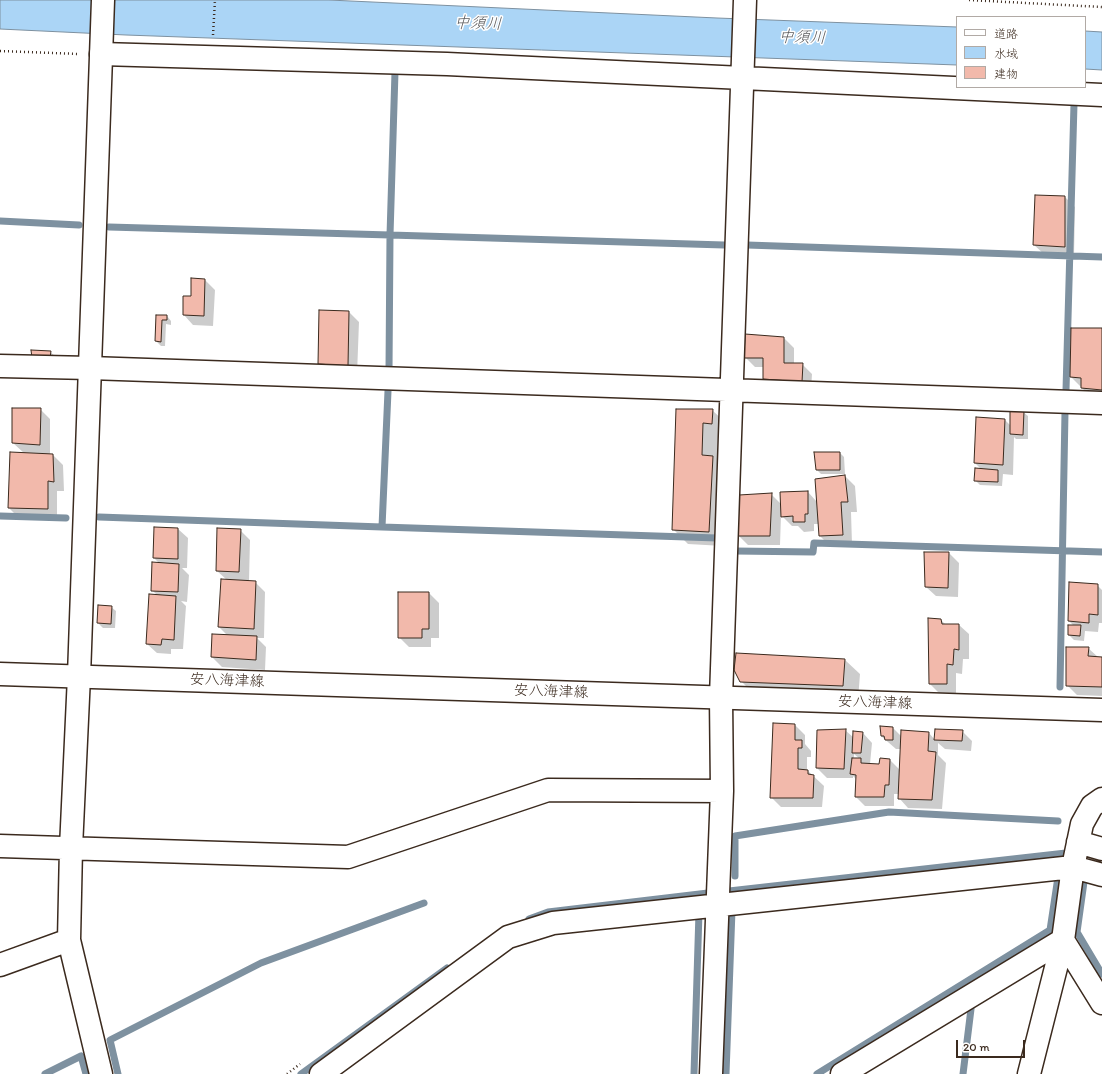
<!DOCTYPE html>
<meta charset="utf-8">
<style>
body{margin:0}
#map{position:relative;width:1102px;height:1074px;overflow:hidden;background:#fff;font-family:Itim,"Klee One",sans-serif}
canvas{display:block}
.legend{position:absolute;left:956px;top:16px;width:130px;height:72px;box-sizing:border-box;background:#fff;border:1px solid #b1aaa5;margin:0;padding:5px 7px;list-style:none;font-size:12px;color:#3b2a1e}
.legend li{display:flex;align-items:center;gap:8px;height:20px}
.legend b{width:20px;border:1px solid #b1aaa5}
.scale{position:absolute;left:956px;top:1040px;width:69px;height:18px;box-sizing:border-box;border:2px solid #3b2a1e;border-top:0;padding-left:5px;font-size:12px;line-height:14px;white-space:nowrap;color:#3b2a1e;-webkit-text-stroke:3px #fff;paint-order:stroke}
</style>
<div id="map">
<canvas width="1102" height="1074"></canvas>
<ul class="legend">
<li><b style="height:5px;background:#fff"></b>道路</li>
<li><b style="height:11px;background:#abd5f6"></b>水域</li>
<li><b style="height:11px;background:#f2b9ab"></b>建物</li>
</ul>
<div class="scale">20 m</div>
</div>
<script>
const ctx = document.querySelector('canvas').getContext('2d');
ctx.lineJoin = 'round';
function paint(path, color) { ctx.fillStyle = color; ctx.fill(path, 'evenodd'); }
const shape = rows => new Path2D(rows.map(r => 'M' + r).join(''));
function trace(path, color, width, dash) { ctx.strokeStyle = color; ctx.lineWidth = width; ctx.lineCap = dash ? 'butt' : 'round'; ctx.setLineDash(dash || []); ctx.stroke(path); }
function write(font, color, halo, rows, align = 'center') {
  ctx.font = font + ' Itim,"Klee One",sans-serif'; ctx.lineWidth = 3; ctx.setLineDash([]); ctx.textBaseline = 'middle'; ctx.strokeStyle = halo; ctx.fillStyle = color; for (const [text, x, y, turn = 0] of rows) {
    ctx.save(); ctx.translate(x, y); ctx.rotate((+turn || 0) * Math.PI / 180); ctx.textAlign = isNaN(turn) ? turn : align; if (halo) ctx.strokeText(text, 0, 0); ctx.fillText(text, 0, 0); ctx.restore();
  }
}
const water = shape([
 [0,0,329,0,717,18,957,27,957,65,126,35,0,29,0,0],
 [1085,31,1102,32,1102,70,1085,69,1085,31]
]);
paint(water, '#abd5f6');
trace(water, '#7e91a0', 1);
paint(shape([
 [1065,197,1075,207,1074,256,1044,254,1034,245],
 [205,280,215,290,213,326,193,325,184,315,192,297],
 [349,312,359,322,357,375,329,373,319,364],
 [157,316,167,316,171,321,171,325,166,324,165,346,161,346,156,341],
 [1102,329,1102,399,1092,398,1071,377],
 [784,338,794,348,794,364,802,364,812,374,811,391,774,389,764,379,764,367,755,367,745,357],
 [50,352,55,356,37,362],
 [154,358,166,358,171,363,154,361],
 [40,409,50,419,50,455,53,455,63,465,64,491,57,491,57,518,19,518,9,508,24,453,13,443],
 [677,410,712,410,727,424,726,438,718,437,717,462,727,472,723,546,688,544,673,529],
 [1023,412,1028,416,1028,439,1016,439,1014,437,1013,475,1003,474,1002,486,980,485,975,480,982,470,975,463,1005,420,1011,426],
 [840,453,844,457,845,474,821,474,817,470],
 [845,476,855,486,857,512,851,512,852,544,830,546,820,536,819,524,814,524,814,531,804,532,798,526,792,526,781,515,780,545,748,545,738,535,771,494,782,505,808,492,817,502],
 [155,528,178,529,188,538,187,568,182,568,189,575,187,602,181,601,186,606,183,649,171,649,171,654,157,653,147,644,157,595,152,590,160,564,154,558],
 [240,530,250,540,249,581,255,582,265,592,264,638,257,638,266,647,265,670,222,667,212,657,228,636,219,627,227,580,217,571],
 [949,553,959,563,958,597,936,596,926,587],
 [1097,585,1102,590,1102,623,1099,623,1098,632,1085,631,1084,641,1074,640,1069,635,1074,626,1069,621],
 [429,593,439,603,439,638,431,638,431,647,409,647,399,637],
 [111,607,116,611,115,628,103,628,98,623],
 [941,620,946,625,959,625,969,634,969,659,963,659,962,674,956,673,956,693,940,694,930,684],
 [1088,648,1098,657,1102,658,1102,696,1077,695,1067,685],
 [845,660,860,674,858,700,756,696,741,681],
 [795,725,805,735,805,744,811,751,811,757,807,757,807,770,824,786,822,807,781,807,771,797],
 [881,727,893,728,901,736,929,733,935,740,962,731,972,741,971,751,945,749,938,743,938,755,946,763,942,809,908,808,899,798,899,794,894,794,894,806,865,806,856,797,856,779,853,776,853,778,827,778,817,768,845,730,854,738,863,733,872,743,870,764,880,765,890,760,900,770,901,749,896,749,881,736],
 [854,754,860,759,854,759]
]), '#0003');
trace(shape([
 [0,221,79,225],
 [109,227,390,235,395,72],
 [747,245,1102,257],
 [389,370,390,235,724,245],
 [1066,390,1074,104],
 [0,516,66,518],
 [99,517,382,527,388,391],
 [382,527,717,538],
 [735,551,813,552,814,543,1102,552],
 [1060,687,1065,412],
 [735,876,735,836,889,812,1058,821],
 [1084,882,1077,932,1102,974],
 [729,891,1066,853],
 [529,919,548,912,708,893],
 [45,1074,81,1056,86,1074],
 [118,1074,110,1040,261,963,424,903],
 [301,1074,447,968],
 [694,1074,699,912],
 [726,1074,732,910],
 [817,1074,1050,930,1058,877],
 [963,1074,971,1009]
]), '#7e91a0', 7);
const building = shape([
 [1035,195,1065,196,1065,247,1033,245,1035,195],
 [191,278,205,279,204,316,183,315,183,296,191,296,191,278],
 [319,310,349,311,348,366,318,364,319,310],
 [156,315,167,315,167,320,162,320,161,342,155,341,156,315],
 [1071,328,1102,328,1102,390,1081,388,1081,378,1070,377,1071,328],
 [745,334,784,337,784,363,803,363,802,382,763,379,763,358,744,358,745,334],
 [31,350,51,351,50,358,32,358,31,350],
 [12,408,41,408,40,445,12,443,12,408],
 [676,409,713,409,712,424,703,423,702,455,713,456,709,532,672,530,676,409],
 [1010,411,1024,411,1023,435,1010,434,1010,411],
 [976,417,1005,419,1003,465,974,463,976,417],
 [10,452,53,454,54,482,48,481,48,509,8,508,10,452],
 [814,452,840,452,840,470,816,470,814,452],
 [975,468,998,470,998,482,974,481,975,468],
 [845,475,848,502,841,502,843,535,819,536,815,479,845,475],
 [808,491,808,514,805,514,805,522,793,522,793,516,781,517,780,492,808,491],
 [772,493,770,536,737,536,739,495,772,493],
 [154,527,178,528,178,559,153,558,154,527],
 [217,528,241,529,239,572,216,571,217,528],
 [924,552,949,552,948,588,925,587,924,552],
 [152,562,179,564,178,592,151,591,152,562],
 [221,579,256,581,254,629,218,627,221,579],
 [1069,582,1098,584,1098,615,1089,614,1089,623,1068,621,1069,582],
 [398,592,429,592,429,629,422,629,422,638,398,638,398,592],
 [149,594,176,596,174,640,162,639,161,645,146,644,149,594],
 [98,605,112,606,111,624,97,623,98,605],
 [928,618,941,619,942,624,959,624,959,650,954,649,953,665,947,664,947,684,929,684,928,618],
 [1068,625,1081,625,1080,636,1068,635,1068,625],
 [212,634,257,636,256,660,211,657,212,634],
 [1066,647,1089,647,1088,656,1102,657,1102,687,1066,686,1066,647],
 [736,653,845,659,843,686,740,682,734,670,736,653],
 [773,723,795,724,795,740,802,740,802,748,798,748,798,769,808,770,808,774,814,775,813,798,770,798,773,723],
 [880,726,893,727,893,740,885,740,884,736,881,736,880,726],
 [846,729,844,769,816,768,817,730,846,729],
 [935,729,963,730,962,741,934,740,935,729],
 [901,730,929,732,928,751,936,752,932,800,898,799,901,730],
 [853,731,863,732,861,753,852,753,853,731],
 [852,758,861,758,861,763,879,764,880,758,890,759,889,785,885,785,884,797,855,797,856,775,850,774,852,758]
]);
paint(building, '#f2b9ab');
trace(building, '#3b2a1e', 1);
const minor = shape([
 [101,54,447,64,1102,95],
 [0,366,90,368,1102,403],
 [79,676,71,848,69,940,101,1074],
 [1078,842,1102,849],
 [0,846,348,857,548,790,722,791],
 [1063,940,1102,1003],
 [0,965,69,940],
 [321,1074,508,937,553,923,1073,867,1102,875],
 [711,1074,722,791,721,698,745,0],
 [842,1074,1063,940],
 [1029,1074,1063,940,1073,867,1082,824,1092,806,1102,799]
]);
const tertiary = shape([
 [79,676,103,0]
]);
const secondary = shape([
 [0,674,1102,710]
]);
trace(minor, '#3b2a1e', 25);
trace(tertiary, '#3b2a1e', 25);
trace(secondary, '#3b2a1e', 25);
trace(shape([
 [969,0,1102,7],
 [213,35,215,0],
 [0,51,79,54],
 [287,1074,300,1064]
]), '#3b2a1e', 2.5, [1, 3]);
trace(minor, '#fff', 22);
trace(tertiary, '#fff', 22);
trace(secondary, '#fff', 22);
write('15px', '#3b2a1e', '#fff', [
 ["安八海津線",227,681,2],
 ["安八海津線",551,692,2],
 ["安八海津線",875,703,2]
]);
write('italic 16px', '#5d5d5f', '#fff', [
 ["中須川",478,24,2],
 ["中須川",802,38,2]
]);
</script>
